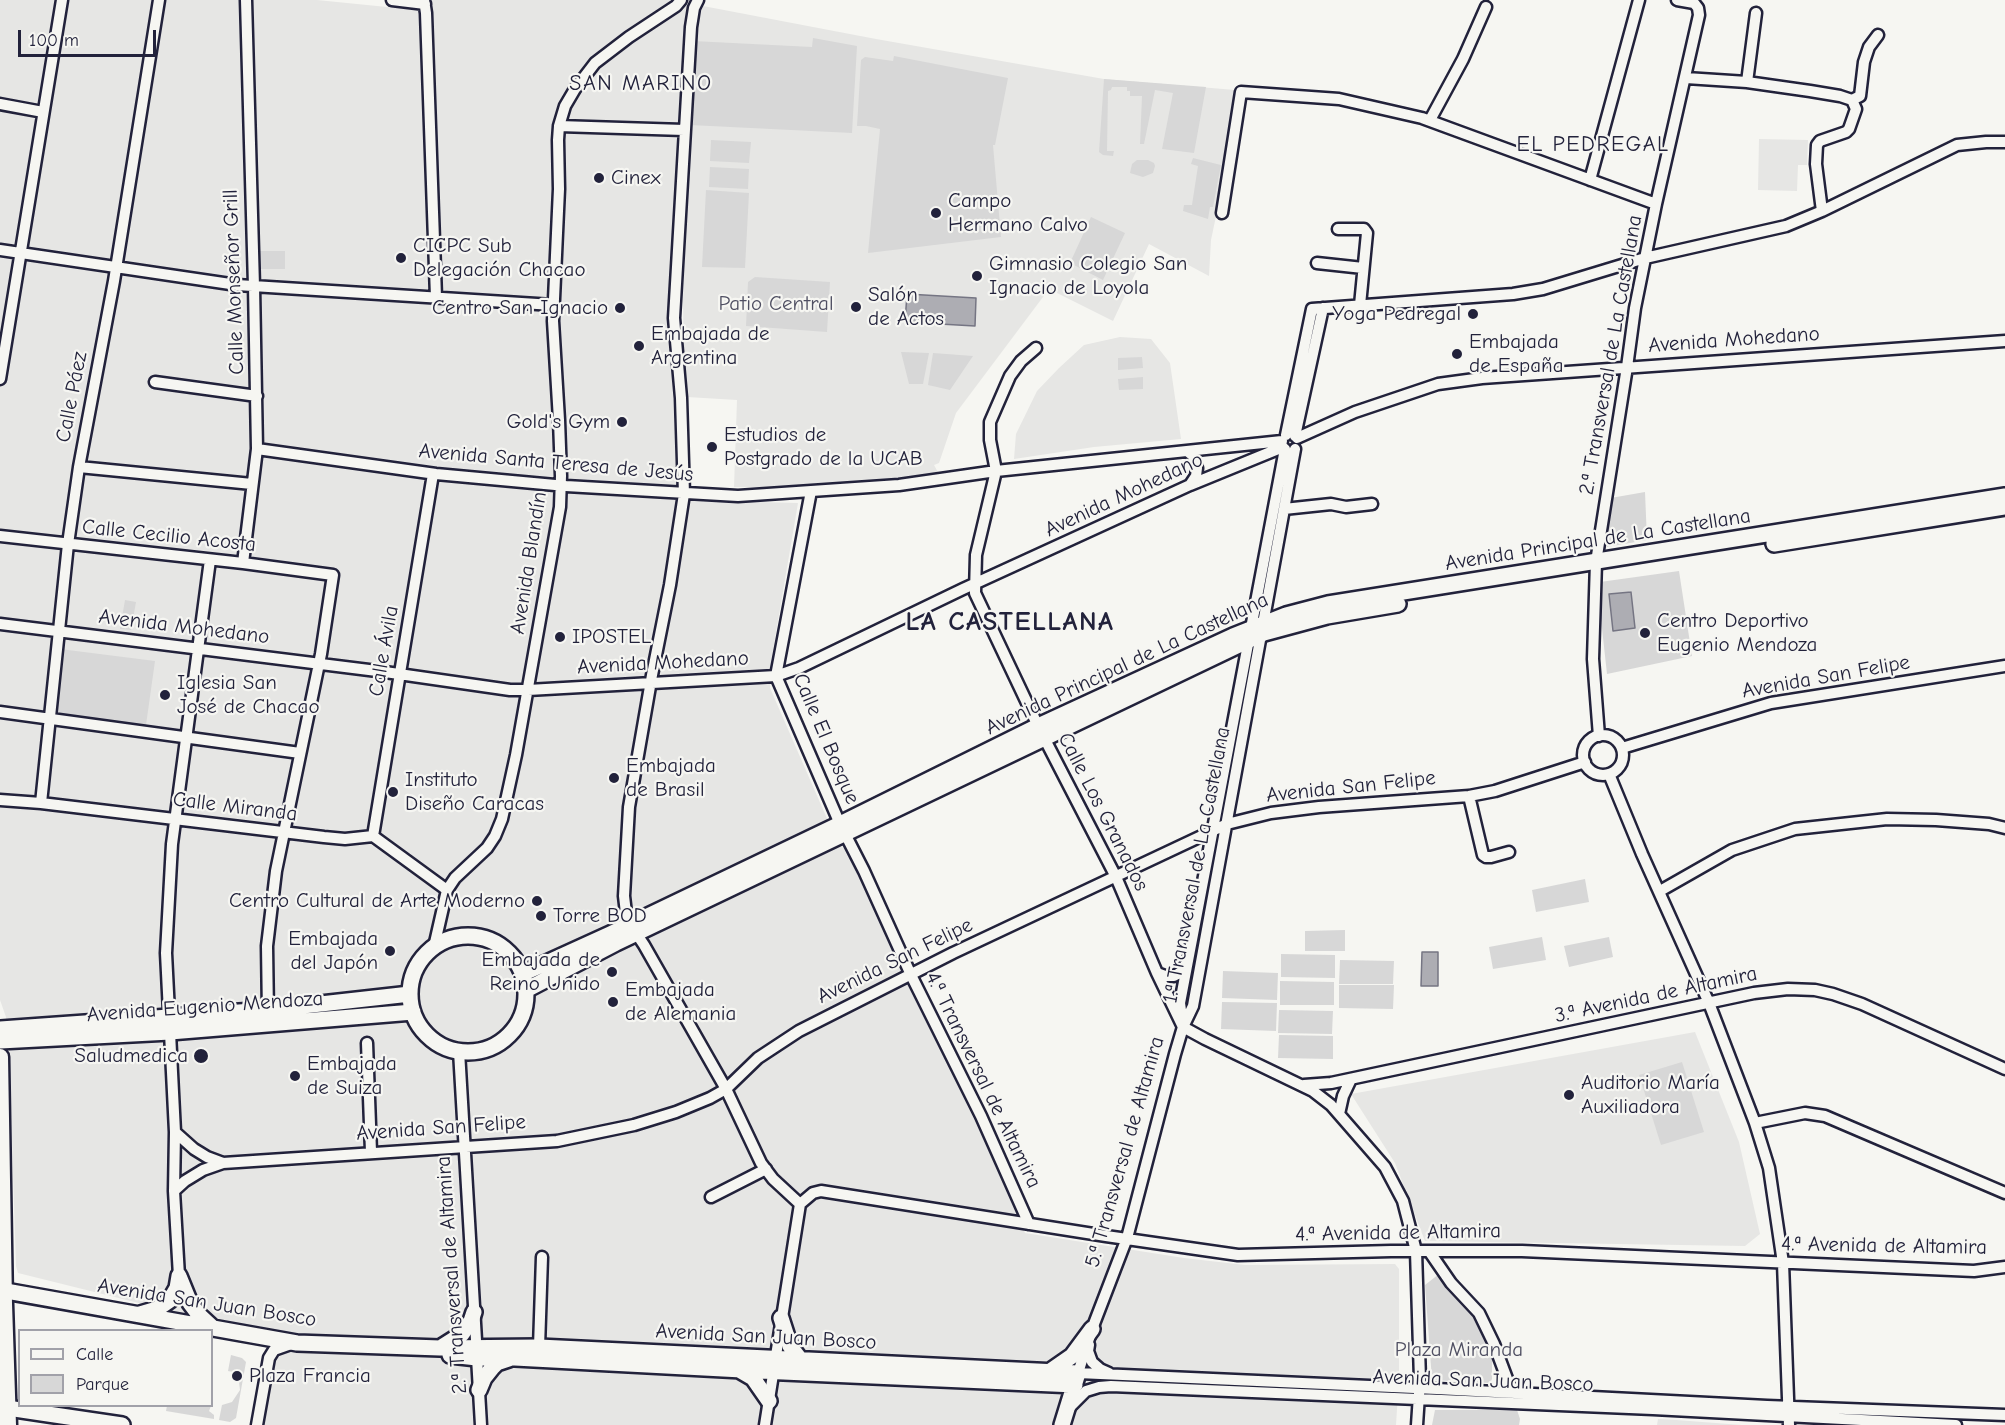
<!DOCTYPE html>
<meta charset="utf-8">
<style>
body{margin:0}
#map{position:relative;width:2005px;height:1425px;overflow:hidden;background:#f6f6f2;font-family:"Comic Neue",sans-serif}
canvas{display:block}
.legend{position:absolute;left:18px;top:1329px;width:195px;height:78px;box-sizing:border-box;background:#f6f6f2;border:2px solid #a1a1a9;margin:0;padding:8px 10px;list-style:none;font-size:18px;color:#22223b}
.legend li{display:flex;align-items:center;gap:12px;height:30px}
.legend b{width:30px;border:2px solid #a1a1a9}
.scale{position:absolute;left:18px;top:30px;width:138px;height:27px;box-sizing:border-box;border:3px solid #22223b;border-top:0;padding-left:8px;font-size:18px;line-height:21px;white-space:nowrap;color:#22223b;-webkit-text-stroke:4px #f6f6f2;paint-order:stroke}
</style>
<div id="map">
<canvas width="2005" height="1425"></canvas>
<ul class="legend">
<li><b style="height:8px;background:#f6f6f2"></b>Calle</li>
<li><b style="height:16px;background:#d7d7d7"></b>Parque</li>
</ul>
<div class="scale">100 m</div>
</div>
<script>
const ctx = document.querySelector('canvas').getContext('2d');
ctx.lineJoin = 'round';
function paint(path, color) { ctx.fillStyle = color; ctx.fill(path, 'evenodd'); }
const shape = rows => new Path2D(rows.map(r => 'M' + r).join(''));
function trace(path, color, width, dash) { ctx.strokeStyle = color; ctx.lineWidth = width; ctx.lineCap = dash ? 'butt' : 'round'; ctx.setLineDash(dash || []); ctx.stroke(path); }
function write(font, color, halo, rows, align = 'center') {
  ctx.font = font + ' "Comic Neue",sans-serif'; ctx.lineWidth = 4.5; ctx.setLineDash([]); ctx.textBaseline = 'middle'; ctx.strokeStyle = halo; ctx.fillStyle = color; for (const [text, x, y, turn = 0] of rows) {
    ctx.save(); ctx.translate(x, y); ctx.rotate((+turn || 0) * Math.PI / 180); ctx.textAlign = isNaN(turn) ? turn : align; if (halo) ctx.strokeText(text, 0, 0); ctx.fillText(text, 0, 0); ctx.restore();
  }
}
paint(shape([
 [0,0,317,0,417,10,431,10,431,0,689,0,669,315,678,500,798,503,771,662,770,688,839,846,844,848,848,853,1015,1206,1025,1233,1184,1258,1245,1265,1395,1264,1399,1269,1399,1377,1396,1425,263,1425,280,1332,171,1311,18,1273,16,1266,9,1047,6,1017,0,1000],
 [703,6,876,39,1104,79,1235,90,1236,95,1228,159,1211,240,1209,276,1149,244,1113,321,1049,289,956,413,939,463,934,465,940,476,785,487,734,487,737,400,687,397,687,386,684,385,683,300,693,41],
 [1759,139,1808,140,1807,165,1798,165,1797,191,1758,190],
 [1120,337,1151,339,1170,363,1181,439,1094,447,1014,459,1016,434,1037,391,1059,368,1084,345],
 [1695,1032,1739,1142,1760,1234,1745,1246,1425,1241,1395,1163,1351,1094],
 [1658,1419,1676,1420,1742,1425,1657,1425]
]), '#e6e6e4');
paint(shape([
 [813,38,857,46,852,133,690,125,693,41,812,47],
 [894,56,1008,78,995,145,993,145,1001,237,868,253,880,129,866,126,857,126,861,60,865,57,893,61],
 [1104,79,1206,87,1194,153,1162,149,1173,93,1155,90,1144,144,1140,144,1142,96,1130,96,1130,91,1127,91,1127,87,1112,87,1111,90,1108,91,1107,151,1114,151,1113,156,1103,155,1099,152],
 [711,140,751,142,749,163,710,161],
 [1193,158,1221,165,1213,207,1210,207,1208,219,1183,211,1184,205,1192,205,1198,166,1191,164],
 [1137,160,1148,160,1154,163,1155,166,1153,173,1143,177,1130,173,1132,164],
 [710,167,749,169,748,189,709,187],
 [706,190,749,193,745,268,702,267],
 [1091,217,1125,233,1103,280,1070,263],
 [260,251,285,251,285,269,260,269],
 [755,277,830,282,827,332,746,326,748,282],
 [901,352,929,353,923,384,909,384],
 [933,353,973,356,950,390,928,385],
 [1142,357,1143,368,1118,370,1118,358],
 [1143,377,1143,389,1119,390,1118,379],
 [1645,492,1647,540,1607,547,1605,499],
 [1679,571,1692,656,1607,674,1600,610,1600,582],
 [125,600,136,602,131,630,120,629],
 [60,649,155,661,146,725,52,713],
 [1585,879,1589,902,1536,912,1532,890],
 [1345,930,1345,951,1305,951,1305,931],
 [1542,937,1546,960,1493,969,1489,947],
 [1609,937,1613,957,1569,967,1564,946],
 [1281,954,1335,955,1335,978,1281,977],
 [1340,960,1394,961,1393,984,1339,984],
 [1223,971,1278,973,1277,1000,1222,998],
 [1280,981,1334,982,1334,1005,1280,1005],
 [1339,985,1394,985,1393,1009,1339,1008],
 [1222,1002,1277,1003,1276,1031,1221,1029],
 [1279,1010,1333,1011,1332,1034,1278,1033],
 [1279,1035,1333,1036,1333,1059,1278,1058],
 [1682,1062,1704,1132,1661,1145,1639,1075],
 [1439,1274,1477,1317,1492,1349,1492,1379,1490,1383,1432,1380,1425,1285],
 [231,1355,242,1358,246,1362,236,1418,230,1422,219,1420,222,1405,232,1402,240,1390,239,1382,237,1377,233,1372,228,1371],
 [167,1406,211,1406,209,1411,214,1415,214,1419,166,1411],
 [1435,1410,1517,1410,1520,1419,1519,1425,1432,1425]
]), '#d7d7d7');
const water = shape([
 [907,294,976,298,975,326,905,322,907,294],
 [1631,592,1635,628,1613,631,1609,594,1631,592],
 [1422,952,1438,952,1438,986,1421,986,1422,952]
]);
paint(water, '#adadb3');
trace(water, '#757583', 1.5);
const street = shape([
 [392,0,425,4],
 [424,0,426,13,436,297],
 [698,0,694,8,691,27,674,318,681,398,684,494,670,585,652,675,629,807,624,896,626,913,630,924,644,945,726,1089,761,1163,773,1179,800,1204],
 [1686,78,1747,82,1810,91,1840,96,1852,100,1856,109,1849,129,1846,132,1820,141,1817,145,1816,164,1822,211],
 [1747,82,1756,13],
 [1852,100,1860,96,1864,62,1869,47,1878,35],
 [0,104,43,112],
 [1430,120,1463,59,1486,7],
 [559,126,684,130],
 [1590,180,1639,0],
 [1222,213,1241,92,1339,99,1422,118,1656,204],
 [1338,229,1364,229,1367,233,1360,305],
 [0,250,237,285,553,305],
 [1317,263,1363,268],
 [1036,348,1021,361,1010,376,990,422,990,440,996,471,976,555,975,593,1038,726,1116,877,1157,973,1183,1027],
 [0,379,62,0],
 [155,382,257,396],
 [1286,435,1312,309,1513,294,1543,289,1645,258,1786,226,1822,211,1957,145,1986,142,2005,142],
 [1295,436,1323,308],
 [1297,438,1355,412,1438,384,1482,378,2005,341],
 [257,449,436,474,566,486,738,496,899,485,996,471,1282,441],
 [1295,449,1193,1006,1183,1027,1175,1054,1127,1238,1092,1329,1078,1373,1437,1389,1767,1406,2005,1415],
 [1187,451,1193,456,1197,468,1196,476,1190,485],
 [79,467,252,484],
 [811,491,776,676,840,824,864,871,911,975,981,1116,1029,1224],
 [1284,509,1331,504,1346,507,1372,504],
 [0,536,243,563,333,575,321,654,276,871,267,946,268,1015],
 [243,563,257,449,254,286,246,0],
 [0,624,385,672,510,690,528,690,776,676,799,668,963,589,1190,485,1283,447],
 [0,712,300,753],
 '1583 755a20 20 0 1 1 40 0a20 20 0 1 1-40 0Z',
 [1599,736,1593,659,1596,562,1627,367,1635,308,1656,204,1699,15,1698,8,1694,3,1677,0],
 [1622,748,1771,703,2005,666],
 [1609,774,1642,854,1709,1003,1755,1123,1769,1168,1783,1263,1789,1425],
 [1469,796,1483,855,1486,857,1491,857,1509,852],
 [0,800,41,803,324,837,345,839,373,836,447,890],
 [41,803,68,544,79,467,114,281,159,0],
 [373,836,433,474],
 [1660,891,1732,850,1795,829,1887,819,1936,820,1989,824,2005,828],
 [434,947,447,890,455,878,487,848,495,836,502,819,516,755,560,507,561,476,559,420,553,321,559,189,558,140,559,126,565,106,575,89,595,63,629,37,676,6,681,0],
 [1157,973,1165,976,1174,976,1181,972,1185,965],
 [1182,1018,1180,1003,1285,449],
 [1183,1027,1205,1039,1313,1091,1331,1105,1385,1167,1403,1201,1416,1251,1420,1380,1417,1425],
 [367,1043,371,1152],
 [459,1051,481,1425],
 [1304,1085,1331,1083,1754,993,1788,989,1815,990,1833,994,1862,1004,2005,1069],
 [1339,1114,1343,1096,1351,1079],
 [1755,1123,1805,1113,1825,1116,2005,1193],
 [175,1132,194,1149,207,1157,223,1163],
 [174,1191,185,1181,203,1170,223,1163,557,1141,634,1125,676,1112,710,1098,726,1089,758,1058,799,1031,953,953,1227,824,1271,813,1319,807,1469,796,1495,791,1585,762],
 [711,1197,766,1169],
 [800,1204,813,1193,821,1191,1106,1236,1238,1255,1391,1251,1522,1251,1974,1271,2005,1267],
 [1429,1251,1451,1283,1479,1313,1494,1344,1509,1384,1514,1389,1523,1393],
 [179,1276,174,1191,175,1132,166,953,172,844,210,560],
 [1089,1345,1088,1351,1092,1362,1100,1369,1109,1373],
 [539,1347,542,1257],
 [1069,1408,1086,1391,1099,1387,1111,1386,1653,1409,1956,1425],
 [257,1425,269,1358,274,1350,291,1344],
 [765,1425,800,1204]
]);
const secondary = shape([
 [1774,544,2005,507],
 '410 994a58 58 0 1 1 116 0a58 58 0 1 1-116 0Z',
 [522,974,610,934,840,824,1038,726,1233,636,1286,615,1328,604,2005,496],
 [526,990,616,943,1264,633,1327,616,1398,604],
 [0,1029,267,1010,410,994],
 [0,1041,170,1032,413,1012],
 [179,1276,190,1303,199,1315,212,1327],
 [0,1290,297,1343,440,1348,539,1347,1078,1373,1062,1425],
 [140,1314,157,1309,170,1300,177,1288,179,1276],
 [781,1318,790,1346,800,1359],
 [443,1346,462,1334,471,1321,474,1312],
 [450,1355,477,1358,515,1358,761,1371,1075,1385],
 [741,1371,753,1378,769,1401],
 [1049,1372,1072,1356,1092,1329],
 [479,1390,484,1378,492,1368,497,1363,509,1359],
 [0,1407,122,1425]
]);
const primary = shape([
 [0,1057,4,1304,8,1425]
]);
trace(street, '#22223b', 15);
trace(secondary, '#22223b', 20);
trace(primary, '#22223b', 21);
trace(street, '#f6f6f2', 10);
trace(secondary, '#f6f6f2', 15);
trace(primary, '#f6f6f2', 16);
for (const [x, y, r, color] of [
 [599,178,6,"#22223b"],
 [936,213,6,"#22223b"],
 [401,258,6,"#22223b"],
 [977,276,6,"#22223b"],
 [856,307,6,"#22223b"],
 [620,308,6,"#22223b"],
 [1473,314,6,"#22223b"],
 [639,346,6,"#22223b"],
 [1457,354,6,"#22223b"],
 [622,422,6,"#22223b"],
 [712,447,6,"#22223b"],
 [1645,633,6,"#22223b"],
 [560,637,6,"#22223b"],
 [165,695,6,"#22223b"],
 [614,778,6,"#22223b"],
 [393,792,6,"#22223b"],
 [537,901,6,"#22223b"],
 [541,916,6,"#22223b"],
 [390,951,6,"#22223b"],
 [612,972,6,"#22223b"],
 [613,1002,6,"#22223b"],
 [201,1056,8,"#22223b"],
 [295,1076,6,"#22223b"],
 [1569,1095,6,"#22223b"],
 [237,1376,6,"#22223b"]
]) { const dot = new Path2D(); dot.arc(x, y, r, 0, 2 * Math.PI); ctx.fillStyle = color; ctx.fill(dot); trace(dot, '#f6f6f2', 2); }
write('21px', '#22223b', '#f6f6f2', [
 ["Cinex",611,178],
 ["Campo",948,201],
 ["Hermano Calvo",948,225],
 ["CICPC Sub",413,246],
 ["Delegación Chacao",413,270],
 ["Gimnasio Colegio San",989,264],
 ["Ignacio de Loyola",989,288],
 ["Salón",868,295],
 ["de Actos",868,319],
 ["Centro San Ignacio",608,308,"right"],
 ["Yoga Pedregal",1461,314,"right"],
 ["Embajada de",651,334],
 ["Argentina",651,358],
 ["Embajada",1469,342],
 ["de España",1469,366],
 ["Gold's Gym",610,422,"right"],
 ["Estudios de",724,435],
 ["Postgrado de la UCAB",724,459],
 ["Centro Deportivo",1657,621],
 ["Eugenio Mendoza",1657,645],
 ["IPOSTEL",572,637],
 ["Iglesia San",177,683],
 ["José de Chacao",177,707],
 ["Embajada",626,766],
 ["de Brasil",626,790],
 ["Instituto",405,780],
 ["Diseño Caracas",405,804],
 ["Centro Cultural de Arte Moderno",525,901,"right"],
 ["Torre BOD",553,916],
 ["Embajada",378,939,"right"],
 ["del Japón",378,963,"right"],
 ["Embajada de",600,960,"right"],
 ["Reino Unido",600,984,"right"],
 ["Embajada",625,990],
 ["de Alemania",625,1014],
 ["Saludmedica",188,1056,"right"],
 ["Embajada",307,1064],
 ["de Suiza",307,1088],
 ["Auditorio María",1581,1083],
 ["Auxiliadora",1581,1107],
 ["Plaza Francia",249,1376]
], 'left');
write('21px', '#22223b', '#f6f6f2', [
 ["Calle Monseñor Grill",234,282,-92],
 ["Avenida Mohedano",1734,340,-4],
 ["2.ª Transversal de La Castellana",1611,355,-80],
 ["Calle Páez",72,397,-79],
 ["Avenida Santa Teresa de Jesús",556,463,5],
 ["Avenida Mohedano",1124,495,-25],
 ["Calle Cecilio Acosta",169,536,6],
 ["Avenida Principal de La Castellana",1598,540,-9],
 ["Avenida Blandín",529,563,-81],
 ["Avenida Mohedano",184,627,7],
 ["Calle Ávila",384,651,-80],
 ["Avenida Mohedano",663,663,-3],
 ["Avenida Principal de La Castellana",1127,664,-25],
 ["Avenida San Felipe",1826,677,-10],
 ["Calle El Bosque",826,739,67],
 ["Avenida San Felipe",1351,787,-6],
 ["Calle Miranda",235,807,7],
 ["Calle Los Granados",1103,812,63],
 ["1.ª Transversal de La Castellana",1197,865,-79],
 ["Avenida San Felipe",895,961,-26],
 ["3.ª Avenida de Altamira",1656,995,-12],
 ["Avenida Eugenio Mendoza",205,1007,-4],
 ["4.ª Transversal de Altamira",983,1080,64],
 ["Avenida San Felipe",441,1128,-4],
 ["5.ª Transversal de Altamira",1125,1152,-74],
 ["4.ª Avenida de Altamira",1398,1233,-1],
 ["4.ª Avenida de Altamira",1884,1246,1],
 ["2.ª Transversal de Altamira",452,1275,-94],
 ["Avenida San Juan Bosco",207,1303,9],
 ["Avenida San Juan Bosco",766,1337,3],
 ["Avenida San Juan Bosco",1483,1381,2]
]);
write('21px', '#4f4f62', '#f6f6f2', [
 ["Patio Central",776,304],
 ["Plaza Miranda",1459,1350]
]);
ctx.letterSpacing = '1.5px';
write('22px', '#22223b', '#f6f6f2', [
 ["SAN MARINO",641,84],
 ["EL PEDREGAL",1593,145]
]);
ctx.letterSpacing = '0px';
ctx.letterSpacing = '1.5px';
write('bold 27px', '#22223b', '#f6f6f2', [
 ["LA CASTELLANA",1010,622]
]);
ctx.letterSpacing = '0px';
</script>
